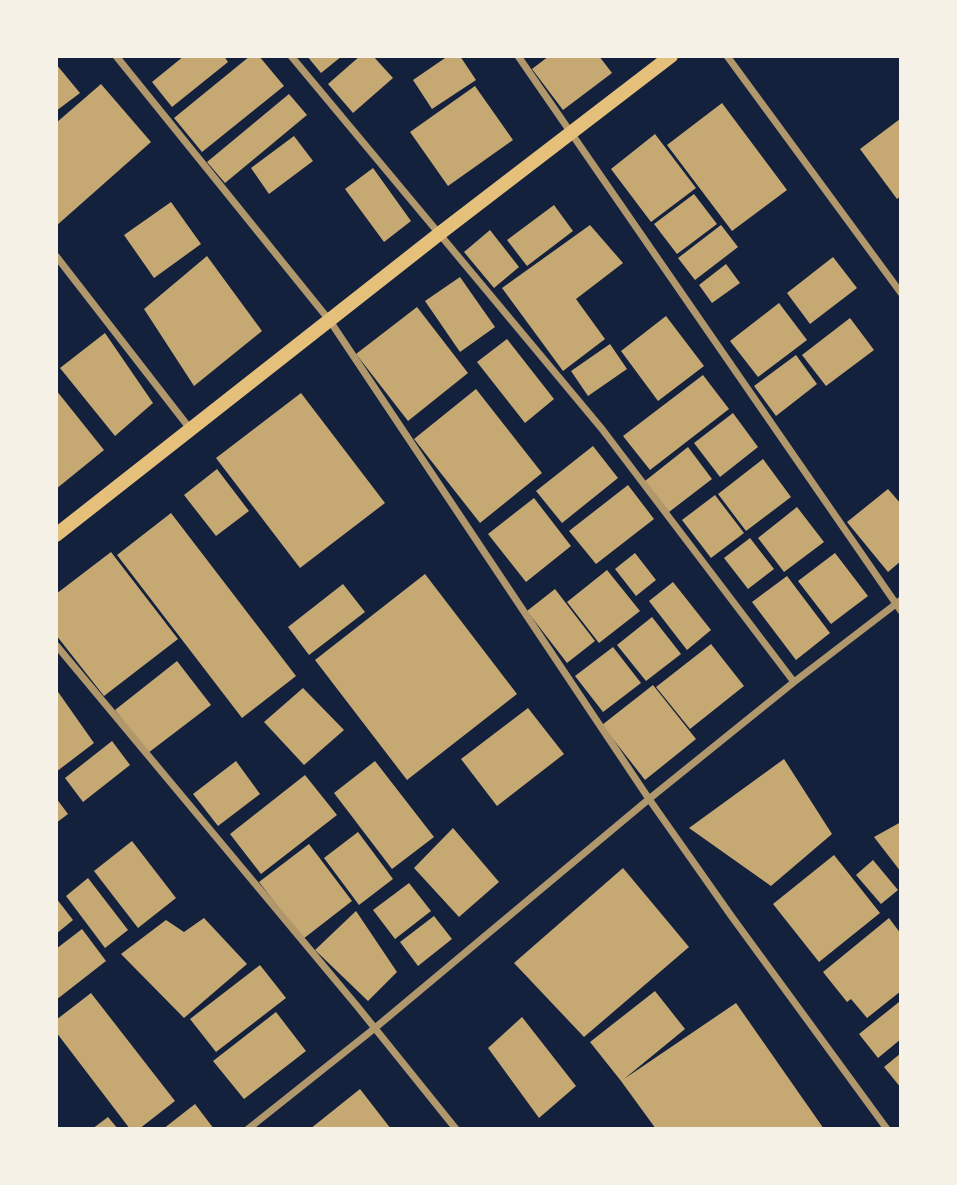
<!DOCTYPE html>
<style>
body{margin:0}
#map{position:relative;width:957px;height:1185px;overflow:hidden;background:#14213d;font-family:Quicksand,sans-serif}
canvas{display:block}
.frame{position:absolute;inset:0;border:58px solid #f6f1e7;pointer-events:none}
</style>
<div id="map">
<canvas width="957" height="1185"></canvas>
<div class="frame"></div>
</div>
<script>
const ctx = document.querySelector('canvas').getContext('2d');
ctx.lineJoin = 'round';
function paint(path, color) { ctx.fillStyle = color; ctx.fill(path, 'evenodd'); }
const shape = rows => new Path2D(rows.map(r => 'M' + r).join(''));
function trace(path, color, width, dash) { ctx.strokeStyle = color; ctx.lineWidth = width; ctx.lineCap = dash ? 'butt' : 'round'; ctx.setLineDash(dash || []); ctx.stroke(path); }
paint(shape([
 [184,56,224,56,228,62,172,107,152,82],
 [250,56,259,56,284,86,202,152,174,118],
 [307,56,342,56,321,73],
 [360,56,373,56,393,78,353,113,328,84],
 [448,56,460,56,476,80,432,109,413,80],
 [549,56,599,56,612,73,563,110,532,69],
 [56,64,80,93,56,111],
 [101,84,151,142,56,226,56,123],
 [475,86,513,140,448,186,410,132],
 [289,94,307,115,225,183,207,162],
 [722,103,787,190,732,231,667,145],
 [900,119,901,196,897,199,860,149],
 [655,134,696,188,651,222,611,169],
 [294,136,313,161,269,194,251,168],
 [373,168,411,221,384,242,345,189],
 [694,194,717,224,677,254,654,224],
 [171,202,201,244,154,278,124,235],
 [554,205,573,231,527,266,507,240],
 [590,225,623,263,576,299,605,339,563,371,502,288],
 [721,225,738,247,695,280,678,258],
 [490,230,519,267,494,288,464,252],
 [207,256,262,331,194,386,144,309],
 [833,257,857,288,810,324,787,293],
 [726,264,740,283,712,303,699,285],
 [460,277,495,327,460,352,425,301],
 [779,303,807,340,758,377,730,341],
 [417,307,468,373,408,421,356,354],
 [666,316,704,366,658,401,621,351],
 [850,318,874,350,826,386,802,355],
 [105,333,153,403,115,436,60,368],
 [507,339,554,399,525,423,477,362],
 [610,344,627,369,588,396,571,371],
 [796,355,817,384,776,416,754,386],
 [703,375,729,409,650,470,623,436],
 [476,389,542,473,480,523,414,439],
 [56,390,104,450,56,489],
 [301,393,385,503,300,568,216,458],
 [733,413,758,447,720,477,694,443],
 [593,446,618,478,562,523,536,491],
 [688,447,712,479,669,512,645,481],
 [763,459,791,497,746,531,718,494],
 [217,469,249,511,216,536,184,495],
 [628,485,654,519,596,564,569,531],
 [888,489,901,504,901,561,888,572,847,522],
 [715,495,744,533,711,558,682,520],
 [534,498,571,546,526,582,488,534],
 [797,507,824,542,784,572,758,538],
 [171,513,296,676,242,718,117,555],
 [750,538,774,569,748,589,724,558],
 [111,552,178,639,104,696,56,635,56,594],
 [635,553,656,580,636,596,615,569],
 [835,553,868,596,831,624,798,581],
 [607,570,640,611,599,643,567,602],
 [425,574,517,694,407,780,315,660],
 [787,576,830,633,796,660,752,602],
 [673,582,711,630,687,650,649,601],
 [343,584,365,612,309,655,288,627],
 [555,589,595,641,567,663,527,611],
 [652,617,681,654,646,681,617,645],
 [711,644,744,686,690,729,656,687],
 [613,647,641,683,603,712,575,676],
 [177,661,211,705,148,753,115,710],
 [653,685,696,739,645,780,602,725],
 [303,688,344,730,304,765,264,722],
 [56,689,94,743,56,772],
 [528,708,564,754,497,806,461,759],
 [112,741,130,765,83,802,65,778],
 [784,759,832,834,771,886,689,828],
 [236,761,260,794,218,826,193,794],
 [375,761,434,837,392,869,334,793],
 [305,775,337,815,261,874,230,834],
 [56,798,68,814,56,823],
 [901,822,901,872,874,837],
 [453,828,499,882,459,917,414,868],
 [358,832,393,879,359,905,324,858],
 [132,841,176,898,138,928,94,871],
 [309,844,352,901,303,939,259,882],
 [834,855,880,913,819,962,773,904],
 [873,860,898,890,881,904,856,875],
 [623,868,689,947,584,1037,514,963],
 [88,878,128,930,105,948,66,896],
 [409,883,431,911,395,939,373,910],
 [56,898,73,920,56,934],
 [356,911,397,972,368,1001,315,950],
 [434,916,452,939,418,966,400,942],
 [204,918,247,964,184,1018,121,954,166,920,184,932],
 [889,918,901,934,901,991,867,1018,851,999,847,1002,823,972],
 [82,929,106,961,56,1000,56,949],
 [260,965,286,998,216,1052,190,1019],
 [655,991,685,1029,624,1079,736,1003,824,1129,656,1129,621,1081,590,1042],
 [91,993,175,1101,139,1129,130,1129,56,1032,56,1020],
 [899,1002,901,1004,901,1039,878,1058,859,1034],
 [276,1012,306,1051,244,1099,213,1061],
 [522,1017,576,1086,539,1118,488,1048],
 [901,1053,901,1088,884,1067],
 [360,1089,391,1129,310,1129],
 [195,1104,214,1129,163,1129],
 [108,1117,118,1129,92,1129]
]), '#c6a872');
trace(shape([
 [116,56,330,321,649,799,732,917,887,1129],
 [291,56,602,429,794,682],
 [518,56,901,611],
 [727,56,901,293],
 [56,256,191,430],
 [56,645,357,1006,456,1129],
 [248,1129,375,1028,649,799,794,682,901,600]
]), '#b1986c', 7);
trace(shape([
 [56,535,439,234,671,56]
]), '#e5c07b', 14);
</script>
